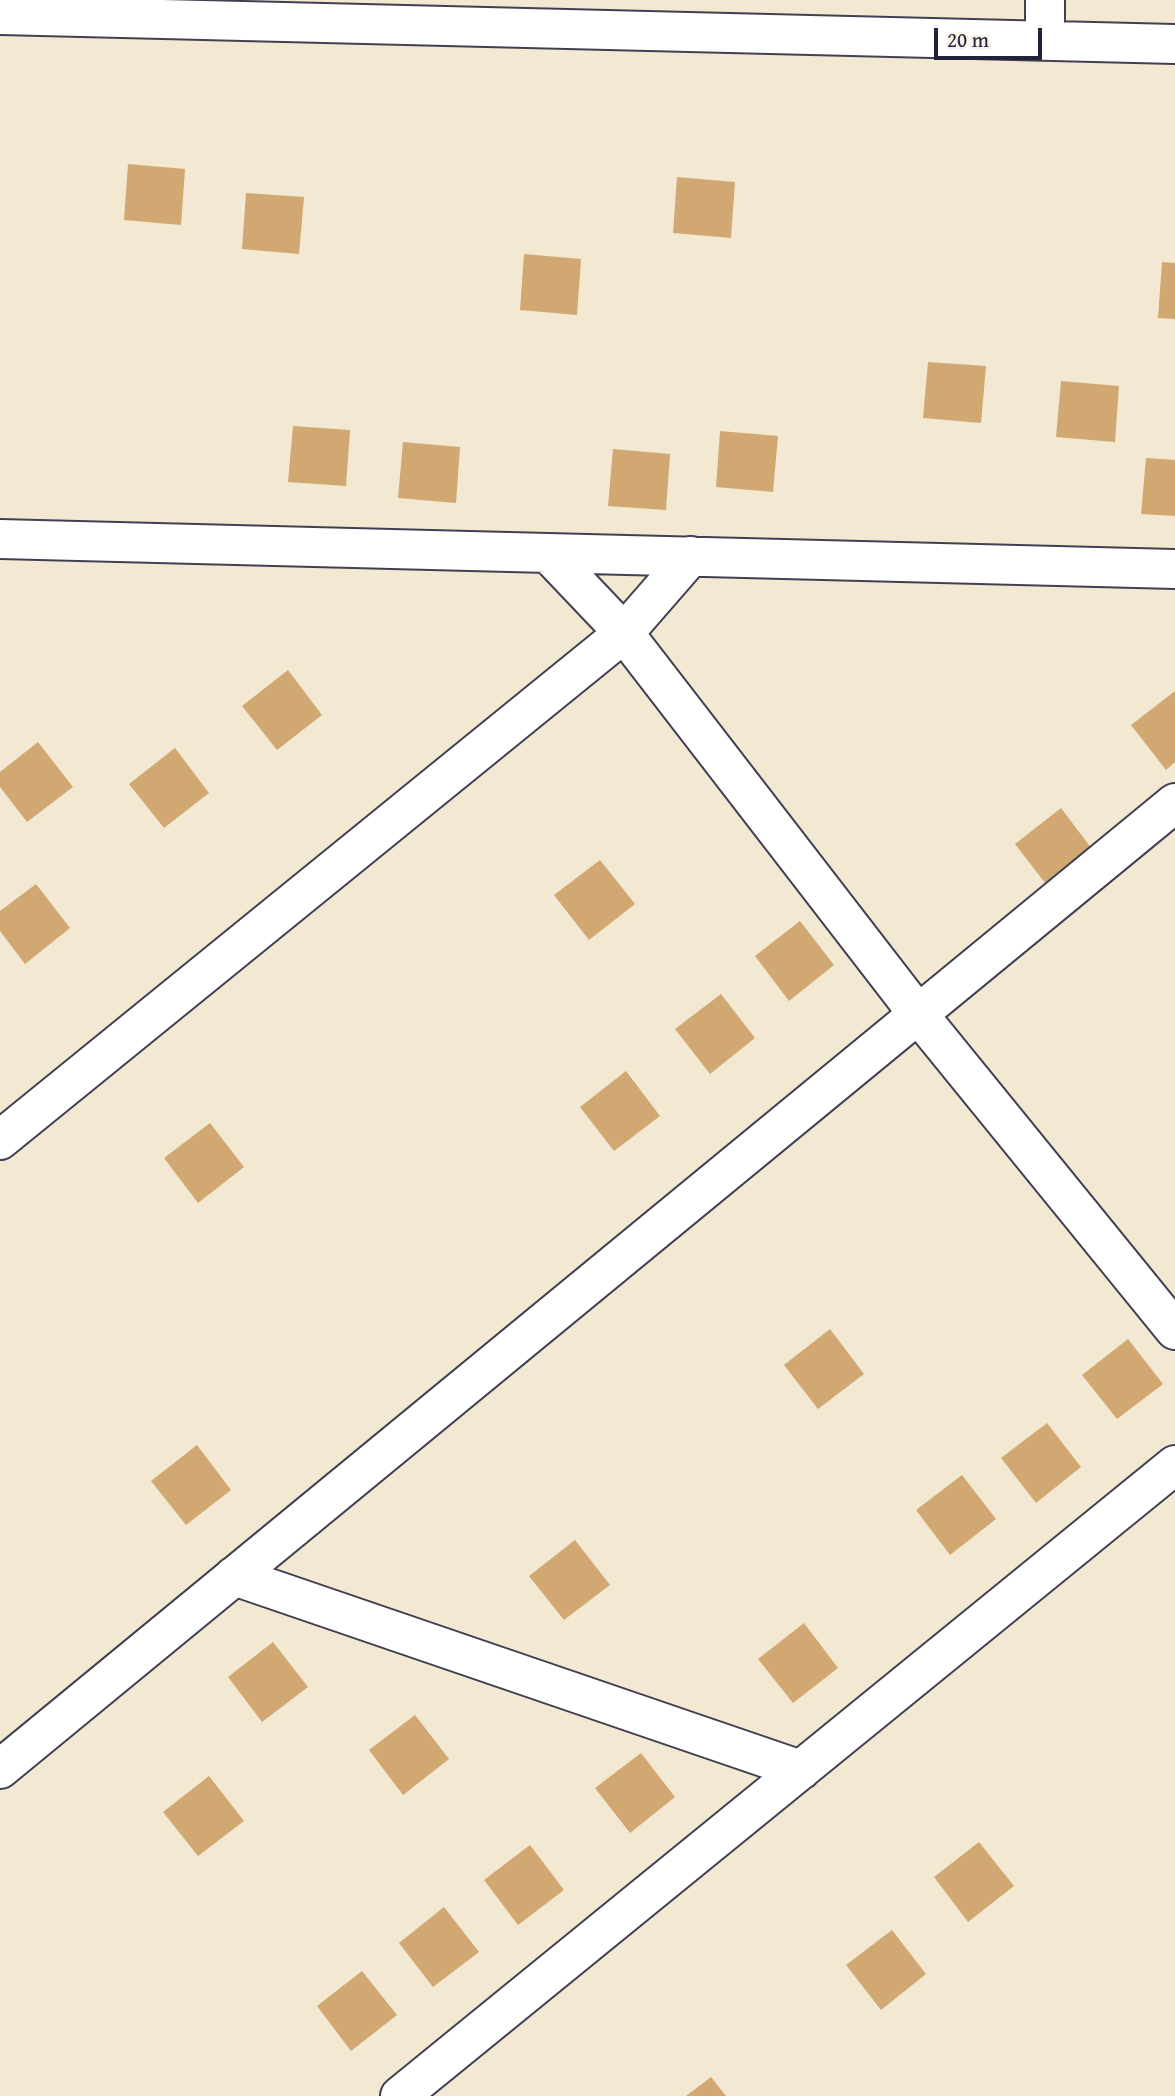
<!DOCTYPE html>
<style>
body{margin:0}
#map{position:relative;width:1175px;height:2096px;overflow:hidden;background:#f3e8d2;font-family:"Gentium Book Plus",serif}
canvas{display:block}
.scale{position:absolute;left:934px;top:28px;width:108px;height:32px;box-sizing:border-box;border:4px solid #22223b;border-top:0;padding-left:9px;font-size:21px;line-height:24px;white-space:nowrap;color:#22223b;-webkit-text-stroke:5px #f7f3e8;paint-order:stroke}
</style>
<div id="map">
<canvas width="1175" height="2096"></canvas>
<div class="scale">20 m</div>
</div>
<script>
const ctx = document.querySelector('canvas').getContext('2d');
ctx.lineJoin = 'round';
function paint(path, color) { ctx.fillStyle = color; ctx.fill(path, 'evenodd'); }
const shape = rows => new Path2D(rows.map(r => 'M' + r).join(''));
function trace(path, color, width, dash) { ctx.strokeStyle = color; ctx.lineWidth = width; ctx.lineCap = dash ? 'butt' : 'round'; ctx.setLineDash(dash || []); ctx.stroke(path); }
paint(shape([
 [128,164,185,169,181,225,124,220],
 [677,177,735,182,731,238,673,233],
 [246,193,304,197,299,254,242,249],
 [524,254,581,259,577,315,520,310],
 [1162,262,1175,263,1175,319,1158,318],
 [928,362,986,366,981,423,923,418],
 [1061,381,1119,386,1115,442,1056,437],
 [293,426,350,430,346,486,288,482],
 [720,431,778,436,773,492,716,487],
 [403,442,460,447,456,503,398,498],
 [613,449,670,454,666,510,608,506],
 [1146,458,1175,460,1175,516,1141,514],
 [288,670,322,715,277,750,242,706],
 [1175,691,1175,762,1166,770,1131,725],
 [38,742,73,787,27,822,0,787,0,772],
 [175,748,209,793,164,828,129,784],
 [1061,808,1095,853,1049,888,1015,844],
 [600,860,635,904,589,940,554,895],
 [36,884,70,928,25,964,0,931,0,911],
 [800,921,834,965,789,1001,755,956],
 [721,994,755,1038,710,1074,675,1029],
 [626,1071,660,1116,614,1151,580,1107],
 [210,1123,244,1167,198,1203,164,1158],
 [830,1329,864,1374,818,1409,784,1365],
 [1128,1339,1163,1384,1117,1419,1082,1375],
 [1047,1423,1081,1467,1036,1503,1001,1458],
 [197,1445,231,1490,186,1525,151,1481],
 [962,1475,996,1519,950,1555,916,1510],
 [575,1540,610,1585,564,1620,529,1576],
 [804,1623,838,1668,793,1703,758,1659],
 [273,1642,308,1687,262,1722,228,1677],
 [415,1715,449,1759,403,1795,369,1750],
 [641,1753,675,1797,630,1833,595,1788],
 [209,1776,244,1821,198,1856,163,1812],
 [979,1842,1014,1886,968,1922,934,1877],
 [530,1845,564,1890,518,1925,484,1880],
 [444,1907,479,1952,433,1987,399,1943],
 [892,1930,926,1974,881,2010,846,1965],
 [362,1971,397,2015,351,2051,317,2006],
 [711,2077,726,2096,686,2096]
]), '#d1a872');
const minor = shape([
 [1045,0,1045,40],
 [0,15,1175,44],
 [0,539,1175,569],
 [548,553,624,633,918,1014,1175,1330],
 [0,1140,624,633,691,556],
 [234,1576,801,1770],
 [0,1769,1175,803],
 [400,2096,1175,1465]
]);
trace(minor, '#414052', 42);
trace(minor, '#fff', 38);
</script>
